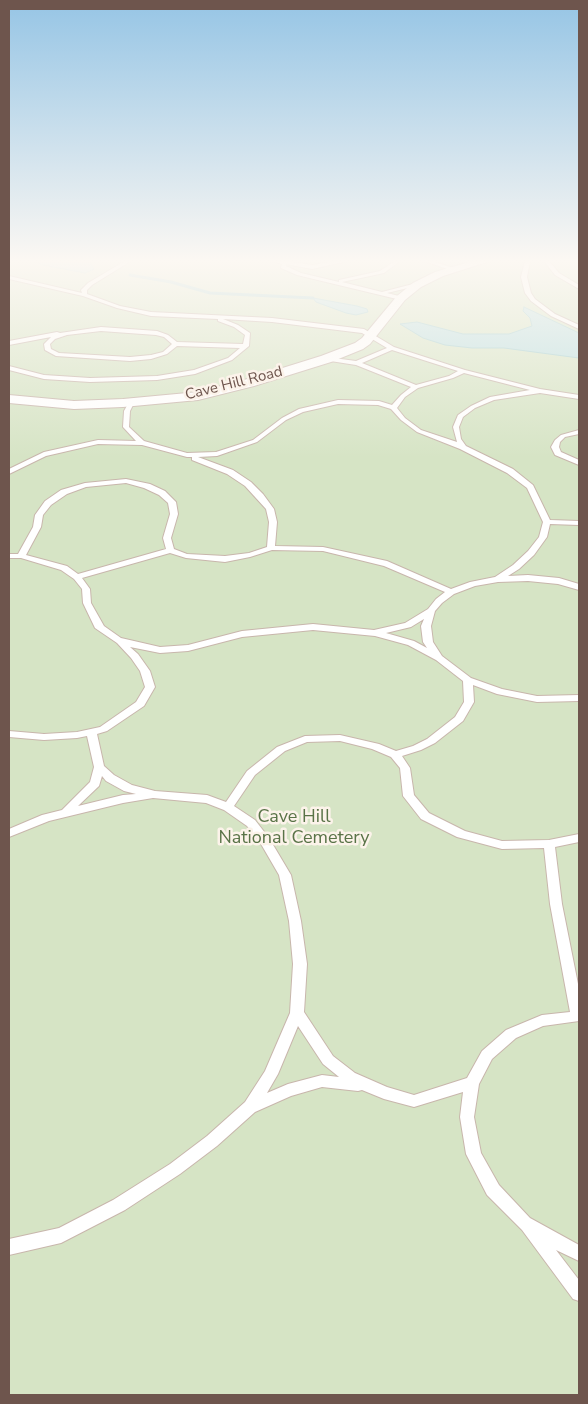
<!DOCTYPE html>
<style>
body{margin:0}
#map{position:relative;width:588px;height:1404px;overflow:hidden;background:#f9efe4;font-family:"Nunito Sans",sans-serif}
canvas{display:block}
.frame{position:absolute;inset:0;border:10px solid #6e554d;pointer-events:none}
</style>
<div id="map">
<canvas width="588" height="1404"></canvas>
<div class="frame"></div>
</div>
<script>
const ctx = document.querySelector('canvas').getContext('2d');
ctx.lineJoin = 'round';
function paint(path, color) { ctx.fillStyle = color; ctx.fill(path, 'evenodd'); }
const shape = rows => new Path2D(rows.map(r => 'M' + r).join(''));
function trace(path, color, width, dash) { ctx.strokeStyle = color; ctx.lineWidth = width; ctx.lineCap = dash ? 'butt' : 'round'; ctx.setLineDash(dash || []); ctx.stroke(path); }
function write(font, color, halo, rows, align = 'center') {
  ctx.font = font + ' "Nunito Sans",sans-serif'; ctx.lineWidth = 5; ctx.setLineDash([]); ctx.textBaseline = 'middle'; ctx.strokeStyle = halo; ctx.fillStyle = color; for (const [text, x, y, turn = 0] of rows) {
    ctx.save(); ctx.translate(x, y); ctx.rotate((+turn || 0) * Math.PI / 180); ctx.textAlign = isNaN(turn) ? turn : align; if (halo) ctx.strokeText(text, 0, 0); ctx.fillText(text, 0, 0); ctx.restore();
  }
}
paint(shape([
 [9,261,579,261,579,1395,9,1395]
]), '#d6e4c5');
const water = shape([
 [33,261,83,261,90,263,94,269,85,273,43,265,33,261],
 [313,298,357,306,367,309,368,312,356,315,346,313,316,302,313,298],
 [524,307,579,333,579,358,504,348,472,348,445,345,423,338,400,324,417,322,463,334,509,334,532,326,530,318,523,311,524,307]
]);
paint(water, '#bcdfe0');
trace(water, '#a3cfd0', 1);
trace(shape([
 [130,275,171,282,210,293,313,298]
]), '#a3cfd0', 3);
const service = shape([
 [125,261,131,261,92,285,87,290,87,294,120,306,151,312,272,318,364,329,394,347,465,370,540,389,579,395,579,399,540,393,494,400,475,408,463,417,459,427,461,439,466,446,513,469,533,485,550,520,579,521,579,525,550,524,547,537,534,555,519,569,508,576,528,575,559,578,579,584,579,590,558,584,528,581,498,582,475,586,454,594,442,603,435,611,431,626,433,642,442,656,471,678,502,689,537,696,579,695,579,701,537,702,497,694,473,685,474,702,463,721,435,743,421,750,402,756,410,768,414,795,429,813,465,831,502,841,549,840,579,834,579,842,555,847,562,904,579,989,579,1021,543,1026,516,1038,492,1059,479,1084,474,1117,481,1153,499,1185,530,1218,579,1245,579,1261,556,1250,579,1280,579,1301,573,1299,522,1230,487,1195,466,1154,460,1117,463,1092,414,1107,384,1099,362,1090,358,1091,322,1087,291,1096,255,1112,217,1146,180,1174,125,1210,61,1243,9,1255,9,1239,59,1228,113,1200,170,1164,207,1136,245,1102,265,1071,290,1013,293,964,289,921,279,875,261,844,247,826,224,810,206,803,153,798,123,803,49,821,9,837,9,829,42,815,62,810,90,782,94,767,87,736,77,738,44,740,9,737,9,731,44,734,77,732,100,727,136,702,145,687,140,671,131,658,117,643,95,628,83,603,82,589,74,579,61,570,21,558,9,558,9,554,18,554,33,527,35,515,45,501,61,490,85,483,126,479,150,484,165,491,176,502,178,514,171,538,174,549,187,554,225,556,249,553,267,547,269,522,266,509,245,486,227,474,192,460,192,457,187,457,142,445,98,444,46,456,9,474,9,469,44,452,98,440,136,441,123,427,124,411,129,402,131,401,134,403,130,411,129,427,144,441,187,453,216,452,253,440,282,418,299,409,338,400,379,401,392,405,401,395,411,387,356,365,324,360,323,359,326,357,356,361,387,348,362,333,272,322,223,319,238,325,250,333,249,346,232,360,195,374,157,380,90,382,44,379,9,370,9,366,44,375,90,378,157,376,194,370,228,358,240,348,177,346,167,354,151,359,130,361,56,356,45,350,44,344,51,337,9,345,9,341,57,332,60,333,101,327,157,331,168,335,177,342,243,344,245,335,234,327,218,321,218,319,151,316,117,308,83,296,9,279,9,276,82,293,81,290,88,283,125,261],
 [101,331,156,335,164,337,172,344,163,352,151,355,130,357,59,353,51,349,50,344,55,339,67,335,101,331],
 [392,350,458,371,449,376,416,385,362,363,392,350],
 [464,373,530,390,490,397,471,406,458,415,453,427,457,442,421,430,405,418,397,408,405,397,418,388,453,378,464,373],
 [338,404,378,405,391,409,401,420,417,432,460,449,507,473,527,488,543,522,539,537,528,551,513,565,495,577,470,582,451,589,387,561,323,547,275,546,277,522,274,509,263,494,251,482,233,470,198,457,217,456,257,442,286,420,303,412,338,404],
 [126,483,144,488,159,495,168,503,170,514,163,538,166,549,78,574,67,566,26,555,41,527,43,515,51,505,67,494,86,487,126,483],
 [272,550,323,551,384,566,445,592,436,599,428,609,405,623,374,630,313,624,242,631,188,645,160,647,121,638,104,626,91,603,90,589,82,578,170,553,186,558,225,562,250,557,272,550],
 [424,619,421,626,423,642,427,648,414,641,386,633,411,627,424,619],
 [313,630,375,636,408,645,436,660,463,681,464,702,455,717,427,739,413,746,396,751,379,744,340,735,305,736,277,747,247,771,226,802,207,795,155,791,132,785,114,775,104,766,97,734,107,731,144,706,155,687,150,671,138,654,130,647,160,653,188,651,242,637,313,630],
 [340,741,372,749,391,757,400,768,403,796,421,819,457,837,502,849,544,848,550,904,570,1012,542,1015,506,1030,482,1051,467,1078,414,1095,387,1087,355,1073,333,1056,304,1012,307,964,301,921,291,875,269,838,255,820,234,806,255,775,285,751,307,742,340,741],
 [102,776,106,781,124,791,136,794,123,795,78,806,99,786,102,776],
 [298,1026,323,1064,339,1077,322,1075,288,1084,267,1093,278,1074,298,1026],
 [272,261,284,261,312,265,337,261,348,261,312,269,286,264,286,266,301,273,339,282,339,280,380,271,395,261,400,261,384,273,342,282,382,292,417,283,420,285,387,293,403,297,403,299,401,300,297,275,281,268,282,264,272,261],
 [424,261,432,261,456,269,453,271,424,261],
 [525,261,530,261,527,277,531,293,535,299,555,314,579,325,579,329,551,316,531,301,525,293,521,277,525,261],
 [544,261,549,261,559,273,579,285,579,289,555,275,544,261],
 [579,430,579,434,565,437,560,442,559,447,561,452,579,460,579,465,555,455,551,447,555,440,561,435,579,430]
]);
const minor = shape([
 [473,261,490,261,443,276,421,287,405,300,370,344,363,349,331,362,254,386,198,400,123,407,74,409,9,403,9,395,74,401,123,399,198,392,244,380,321,356,355,343,362,338,397,296,413,283,435,272,473,261]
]);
trace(service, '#c8b6ac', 2);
trace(minor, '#c8b6ac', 2);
paint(service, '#fff');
paint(minor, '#fff');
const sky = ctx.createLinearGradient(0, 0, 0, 458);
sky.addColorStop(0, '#96c5e5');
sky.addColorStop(0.57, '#fcf8f3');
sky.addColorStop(1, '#fcf8f300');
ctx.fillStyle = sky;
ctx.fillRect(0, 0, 588, 458);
write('15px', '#6e554d', '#fcf3ea', [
 ["Cave Hill Road",234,384,-14]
]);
write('18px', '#597347', '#fcf3ea', [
 ["Cave Hill",294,818],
 ["National Cemetery",294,839]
]);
</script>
